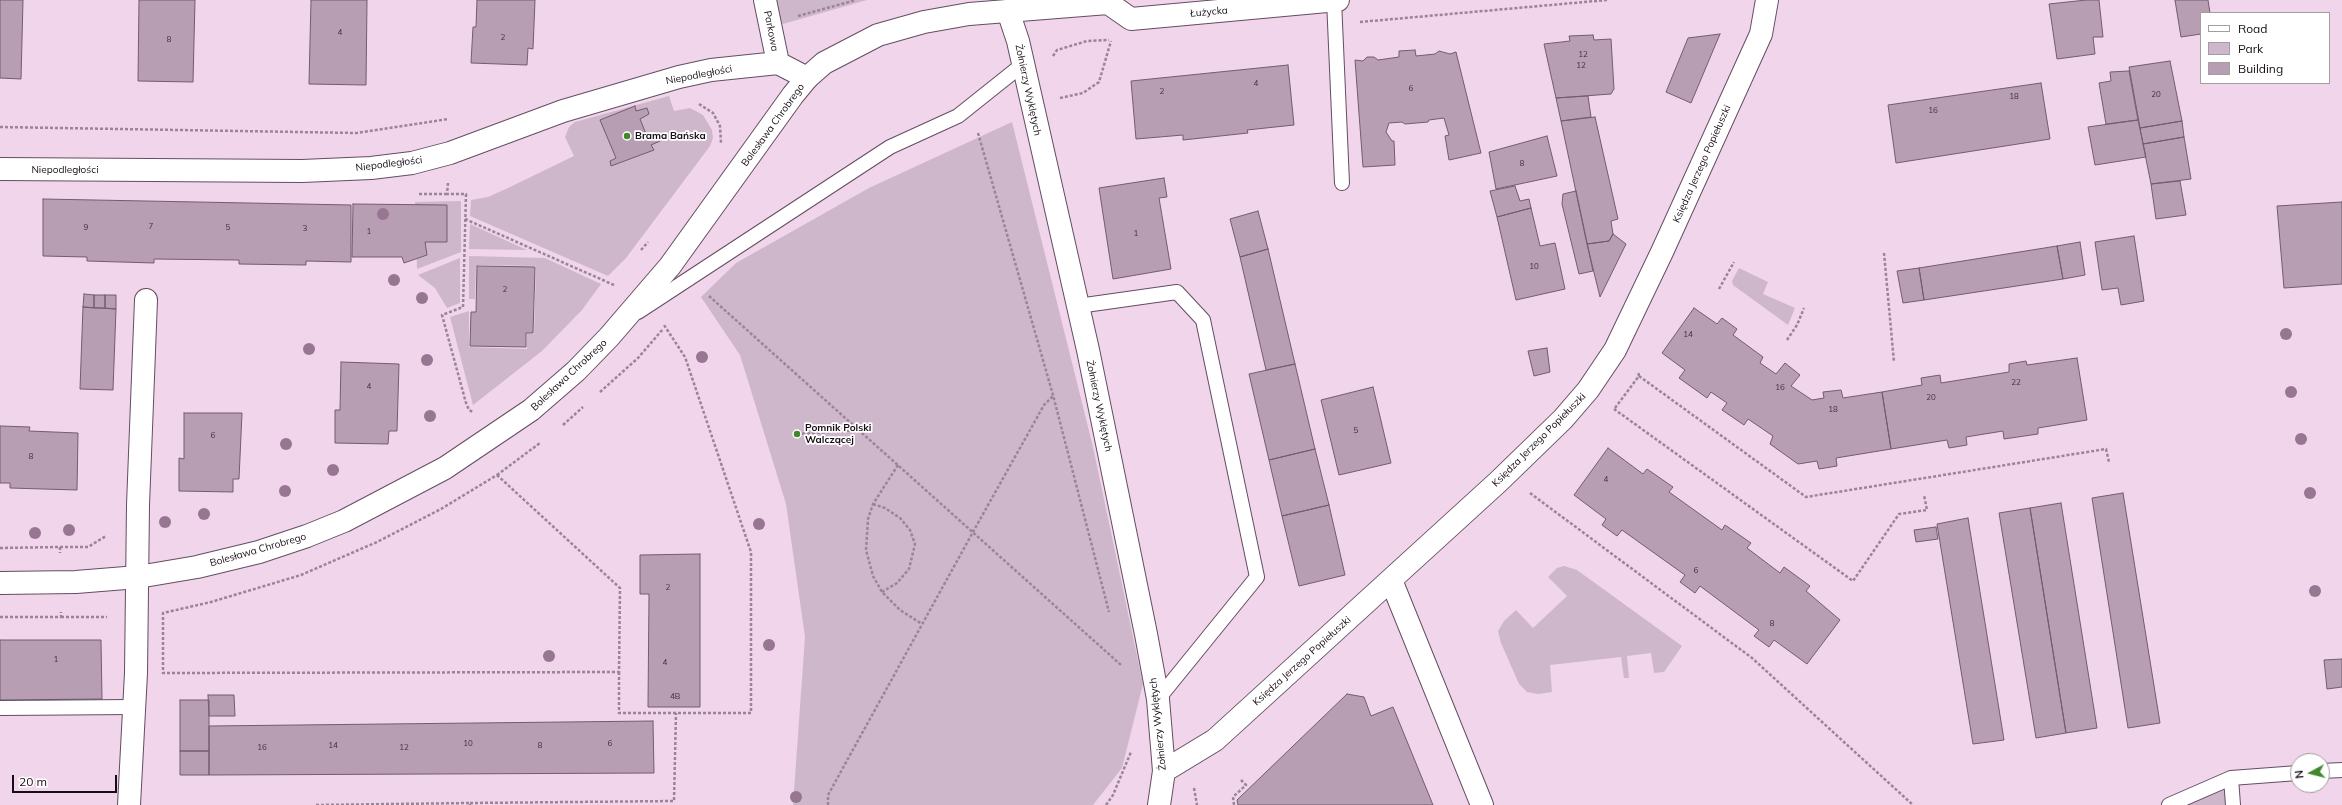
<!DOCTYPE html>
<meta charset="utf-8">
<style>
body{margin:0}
#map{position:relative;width:2342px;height:805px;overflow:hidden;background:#f0d5eb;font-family:Mulish,sans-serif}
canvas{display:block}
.legend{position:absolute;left:2200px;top:12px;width:130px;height:72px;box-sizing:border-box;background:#fff;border:1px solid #a29ea1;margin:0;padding:5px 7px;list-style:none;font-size:12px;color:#160d15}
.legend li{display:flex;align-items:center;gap:8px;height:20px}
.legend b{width:20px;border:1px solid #a29ea1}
.north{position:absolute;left:2290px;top:753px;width:40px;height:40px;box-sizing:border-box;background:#fff;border:1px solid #a29ea1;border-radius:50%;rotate:263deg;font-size:11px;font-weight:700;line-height:16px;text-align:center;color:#160d15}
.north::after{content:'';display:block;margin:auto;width:14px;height:18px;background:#41872c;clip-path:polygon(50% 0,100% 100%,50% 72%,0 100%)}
.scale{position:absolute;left:12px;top:775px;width:105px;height:18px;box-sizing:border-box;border:2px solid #160d15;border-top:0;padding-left:5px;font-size:12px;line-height:14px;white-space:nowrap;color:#160d15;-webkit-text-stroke:3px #fff;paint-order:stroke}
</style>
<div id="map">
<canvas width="2342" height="805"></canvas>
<ul class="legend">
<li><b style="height:5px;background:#fff"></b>Road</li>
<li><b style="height:11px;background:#cfb7cb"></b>Park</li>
<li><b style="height:11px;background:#b79eb3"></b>Building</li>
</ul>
<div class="north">N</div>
<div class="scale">20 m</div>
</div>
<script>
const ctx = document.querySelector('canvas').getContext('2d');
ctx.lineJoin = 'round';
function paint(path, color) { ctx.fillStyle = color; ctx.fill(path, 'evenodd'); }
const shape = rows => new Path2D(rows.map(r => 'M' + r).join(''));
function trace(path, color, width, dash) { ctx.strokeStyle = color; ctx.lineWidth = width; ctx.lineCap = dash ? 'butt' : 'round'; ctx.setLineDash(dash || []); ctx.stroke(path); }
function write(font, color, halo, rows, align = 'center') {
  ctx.font = font + ' Mulish,sans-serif'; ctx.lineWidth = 3.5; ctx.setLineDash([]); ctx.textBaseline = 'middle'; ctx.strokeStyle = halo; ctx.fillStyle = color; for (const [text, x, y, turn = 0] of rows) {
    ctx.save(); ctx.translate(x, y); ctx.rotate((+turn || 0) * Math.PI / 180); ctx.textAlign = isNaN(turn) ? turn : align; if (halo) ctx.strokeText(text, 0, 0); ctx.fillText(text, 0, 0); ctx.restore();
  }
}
paint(shape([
 [764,0,867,0,783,24],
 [669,96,674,111,690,108,703,115,712,130,713,138,710,146,626,258,608,276,470,216,471,200,488,197,508,188,574,156,565,137,569,127,575,122],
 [1012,122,1093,447,1143,684,1122,768,1093,805,793,805,805,637,786,504,740,355,701,297,736,263,869,188],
 [461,201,461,252,417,269,415,202],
 [470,224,527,250,469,249],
 [469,256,545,258,601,284,582,310,542,351,473,405,450,317,469,311,469,347,527,349,527,334,534,334,536,266,476,265,475,299,469,299],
 [460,258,460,303,447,308,435,288,418,275],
 [1739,268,1768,282,1763,294,1795,308,1788,325,1733,285,1732,281],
 [1564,566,1577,570,1682,646,1664,672,1654,673,1651,653,1627,656,1629,678,1624,678,1621,657,1550,665,1552,692,1538,694,1527,692,1519,684,1501,643,1498,631,1504,621,1516,610,1533,628,1567,596,1548,577,1557,568],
 [2231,778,2233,805,2169,805]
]), '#cfb7cb');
const building = shape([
 [0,0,23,0,21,79,0,78,0,0],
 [139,0,195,0,193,82,138,81,139,0],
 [311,0,367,0,366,85,309,84,311,0],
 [477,0,535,0,533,49,528,48,527,65,471,63,473,27,476,27,477,0],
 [2086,0,2099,0,2103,37,2093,37,2095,54,2057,59,2049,4,2086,0],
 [2175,0,2208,0,2210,13,2201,13,2201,34,2181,37,2175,0],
 [1720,34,1691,103,1666,92,1688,38,1720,34],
 [1593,35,1594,40,1611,39,1614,89,1611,94,1556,98,1544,44,1570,41,1569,36,1593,35],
 [1415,50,1416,56,1435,54,1439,51,1450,54,1456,52,1481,153,1449,160,1445,136,1449,135,1444,118,1429,120,1428,122,1405,124,1402,122,1389,123,1386,132,1392,141,1394,141,1395,165,1363,167,1355,60,1363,61,1367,57,1374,57,1378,60,1399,57,1399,51,1415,50],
 [2170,61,2182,121,2140,128,2129,67,2170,61],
 [1288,65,1294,125,1247,130,1248,133,1183,140,1183,135,1136,139,1131,81,1288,65],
 [2129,71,2138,120,2106,124,2099,83,2111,81,2110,72,2129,71],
 [2041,83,2050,139,1896,163,1888,105,2041,83],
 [1588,96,1591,117,1561,121,1556,98,1588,96],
 [635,106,636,111,647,108,649,114,640,119,648,139,658,135,660,141,651,145,654,150,611,166,610,161,616,158,600,120,635,106],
 [1595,117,1618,219,1611,221,1613,234,1609,241,1587,244,1561,121,1595,117],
 [2138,120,2146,157,2095,165,2088,127,2138,120],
 [2182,121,2184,137,2143,144,2140,128,2182,121],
 [1547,136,1557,176,1496,189,1489,152,1547,136],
 [2184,137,2191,179,2151,184,2143,144,2184,137],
 [1164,178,1167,197,1159,198,1171,269,1113,279,1099,188,1164,178],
 [2180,181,2186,215,2156,219,2151,184,2180,181],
 [1515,186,1520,201,1529,199,1531,208,1497,217,1490,191,1515,186],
 [1576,191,1593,271,1579,274,1562,204,1563,194,1576,191],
 [43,199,351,205,351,262,306,261,306,265,239,264,239,260,154,259,154,263,87,261,87,257,43,256,43,199],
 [2342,202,2342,284,2284,288,2277,206,2342,202],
 [353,204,447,205,447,242,425,242,427,255,404,263,402,257,352,257,353,204],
 [1531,208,1540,246,1555,243,1565,289,1516,300,1497,217,1531,208],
 [1258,211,1268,249,1240,257,1230,219,1258,211],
 [1613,234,1626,244,1600,297,1587,244,1609,241,1613,234],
 [2134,236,2144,301,2121,305,2118,288,2102,290,2095,242,2134,236],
 [2080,242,2085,275,2063,279,2057,246,2080,242],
 [2057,246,2063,279,1924,300,1919,268,2057,246],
 [1268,249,1295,364,1266,370,1240,257,1268,249],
 [477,266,535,267,533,333,526,333,526,347,470,346,471,312,476,312,477,266],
 [1919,268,1924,300,1903,303,1897,271,1919,268],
 [84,294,94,295,94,308,83,307,84,294],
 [94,295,105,295,105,308,94,308,94,295],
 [105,295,116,295,116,309,105,308,105,295],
 [83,307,116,309,113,390,80,389,83,307],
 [1694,308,1717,324,1722,318,1737,329,1733,335,1763,357,1760,363,1776,374,1785,363,1800,375,1791,386,1812,400,1824,398,1823,392,1841,390,1843,398,1882,392,1891,449,1836,458,1837,466,1819,469,1817,461,1798,464,1770,444,1773,436,1748,419,1744,425,1722,410,1727,403,1711,392,1707,398,1679,378,1685,370,1662,353,1694,308],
 [1547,348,1550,372,1534,376,1528,351,1547,348],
 [2077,358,2087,420,2038,428,2038,434,2004,439,2003,431,1966,437,1967,445,1949,448,1947,440,1891,449,1882,392,1922,385,1921,378,1940,375,1941,383,2009,372,2009,364,2026,361,2027,365,2077,358],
 [341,362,399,364,397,431,389,431,388,444,335,443,335,410,340,410,341,362],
 [1295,364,1315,449,1269,460,1249,374,1295,364],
 [1373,387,1391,463,1339,475,1321,400,1373,387],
 [184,413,242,413,239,479,233,479,233,492,179,491,179,458,184,459,184,413],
 [0,426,30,427,29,431,78,433,77,490,10,488,10,483,0,483,0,426],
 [1608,448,1643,474,1647,469,1673,487,1669,492,1722,530,1725,525,1751,543,1747,548,1780,573,1784,567,1810,586,1806,591,1840,620,1807,664,1774,640,1769,647,1754,636,1759,630,1700,586,1695,593,1680,582,1685,575,1622,530,1617,536,1602,525,1606,519,1574,495,1608,448],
 [1315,449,1329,505,1282,516,1269,460,1315,449],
 [2123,493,2160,723,2128,728,2092,498,2123,493],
 [2061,503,2097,728,2066,733,2030,508,2061,503],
 [1329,505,1345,575,1299,586,1282,516,1329,505],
 [2030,508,2066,733,2036,738,1999,513,2030,508],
 [1968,518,2004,740,1973,744,1937,524,1968,518],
 [1936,527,1938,539,1916,542,1914,530,1936,527],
 [700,554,700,707,648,707,649,594,640,594,640,555,700,554],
 [0,640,101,640,102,699,0,700,0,640],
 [2342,659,2342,687,2327,689,2324,660,2342,659],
 [1347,694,1364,697,1371,716,1393,707,1433,805,1238,805,1237,800,1347,694],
 [208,695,234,695,235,716,209,716,208,695],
 [180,700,209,700,209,751,180,751,180,700],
 [653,721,654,773,209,775,209,726,653,721],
 [180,751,209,751,209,775,180,775,180,751]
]);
paint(building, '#b79eb3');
trace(building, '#735c70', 1);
const lane = shape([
 [1334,0,1342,183],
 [1078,306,1177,292,1203,320,1257,577,1158,699],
 [638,312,890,147,958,116,1022,65],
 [0,708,134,707],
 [2322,771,2342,770],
 [2231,778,2233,805],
 [2169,805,2231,778,2298,773]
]);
const street = shape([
 [765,0,778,63],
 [1008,11,1018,41,1088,350,1146,634,1158,699,1164,771,1159,805],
 [0,169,302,171,371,168,412,163,450,153,563,111,679,77,711,70,778,63,807,78],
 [1391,580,1482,805],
 [1164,771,1215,740,1498,482,1563,419,1588,390,1615,350,1662,252,1761,34,1767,0],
 [129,805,136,673,138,505,146,300]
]);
const secondary = shape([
 [0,583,76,582,138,577,197,567,259,552,307,536,344,521,445,468,531,410,576,371,609,337,670,266,793,95,807,78,824,63,878,35,924,22,969,14,1108,3,1131,19,1338,0]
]);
trace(lane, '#644d61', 16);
trace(street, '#644d61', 24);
trace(secondary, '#644d61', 24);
trace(shape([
 [798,16,856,0],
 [1360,22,1607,0],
 [1053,56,1057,50,1087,41,1109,40],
 [1060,98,1083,93,1099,82,1111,41],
 [699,104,713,113,720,126,721,143],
 [0,127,357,133,448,119],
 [978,133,1053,395,1109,612],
 [448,183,447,194,466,194,463,307,442,315,466,403,469,410,473,412],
 [419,194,447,194],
 [465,219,614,285],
 [641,250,648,242],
 [1884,253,1894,362],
 [1719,289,1734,262],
 [709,296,1121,665],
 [1787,340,1797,325,1804,308],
 [1639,376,1806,497,2106,449,2109,462],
 [600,392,638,358,663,329],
 [1615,408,1639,376,1638,371],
 [1614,409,1853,581,1899,514,1927,510,1924,495],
 [563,425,583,407],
 [797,434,860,430],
 [898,465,873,504,868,519,866,550,873,576,882,592,900,610,922,624],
 [497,475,620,588,619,672,163,673,163,613,211,602,301,575,377,542,441,509,497,475],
 [497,475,540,443],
 [1530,493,1752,658,1913,805],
 [873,504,885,508,900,518,910,530,915,544,909,569,897,583,882,592],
 [60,547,88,547,106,536],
 [0,548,60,547,60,553],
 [0,617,61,617,61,612],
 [61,617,107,617],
 [619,672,619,713,751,713,751,552,685,357,664,325],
 [1194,788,1197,805],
 [470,803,674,801,676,713],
 [316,805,470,803,470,805],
 [828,805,828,795,973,532,1044,405,1053,396],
 [1106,805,1113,795,1131,752],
 [1234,805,1233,797,1246,785,1241,780]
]), '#998595', 2.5, [3, 2]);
trace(lane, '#fff', 14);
trace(street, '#fff', 22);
trace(secondary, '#fff', 22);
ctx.fillStyle = '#977692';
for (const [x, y] of [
 [383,214],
 [394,280],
 [422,298],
 [2286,334],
 [309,349],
 [702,357],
 [427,360],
 [2291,392],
 [430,416],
 [2301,439],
 [286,444],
 [333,470],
 [285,491],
 [2310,493],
 [204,514],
 [165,522],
 [759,524],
 [69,530],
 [35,533],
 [2315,591],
 [769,645],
 [549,656],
 [796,797]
]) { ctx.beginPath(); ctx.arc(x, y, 6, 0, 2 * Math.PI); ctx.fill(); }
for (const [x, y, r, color] of [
 [627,136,4,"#41872c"],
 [797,434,4,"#41872c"]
]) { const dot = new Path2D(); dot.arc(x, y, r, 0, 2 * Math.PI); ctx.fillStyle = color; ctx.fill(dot); trace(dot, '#fff', 1.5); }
write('8px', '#3e313c', null, [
 ["4",340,33],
 ["2",503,38],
 ["8",169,40],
 ["12",1583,55],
 ["12",1581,66],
 ["4",1256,84],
 ["6",1411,89],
 ["2",1162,92],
 ["20",2156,95],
 ["18",2014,97],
 ["16",1933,111],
 ["8",1522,164],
 ["7",151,227],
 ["9",86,228],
 ["5",228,228],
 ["3",305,229],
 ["1",369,232],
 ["1",1136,234],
 ["10",1534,267],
 ["2",505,290],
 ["14",1688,335],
 ["22",2016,383],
 ["4",369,387],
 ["16",1780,388],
 ["20",1931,398],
 ["18",1833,410],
 ["5",1356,431],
 ["6",213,436],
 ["8",31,457],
 ["4",1606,480],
 ["6",1696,571],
 ["2",668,588],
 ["8",1772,624],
 ["1",56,660],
 ["4",665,663],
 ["4B",675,697],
 ["10",468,744],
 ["6",610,744],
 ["14",333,746],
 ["8",540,746],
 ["16",262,748],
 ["12",404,748]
]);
write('10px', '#160d15', '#fff', [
 ["Łużycka",1209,12,-5],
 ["Parkowa",771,31,79],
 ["Niepodległości",699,75,-11],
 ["Żołnierzy Wyklętych",1028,90,78],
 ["Bolesława Chrobrego",773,125,-54],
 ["Niepodległości",389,164,-7],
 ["Księdza Jerzego Popiełuszki",1702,164,-66],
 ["Niepodległości",65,170],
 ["Bolesława Chrobrego",569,375,-43],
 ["Żołnierzy Wyklętych",1099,406,78],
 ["Księdza Jerzego Popiełuszki",1539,440,-45],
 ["Bolesława Chrobrego",258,550,-16],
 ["Księdza Jerzego Popiełuszki",1302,661,-42],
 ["Żołnierzy Wyklętych",1158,724,-96]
]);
write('bold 10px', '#160d15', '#fff', [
 ["Brama Bańska",635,136],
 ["Pomnik Polski",805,428],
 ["Walczącej",805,440]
], 'left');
</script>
